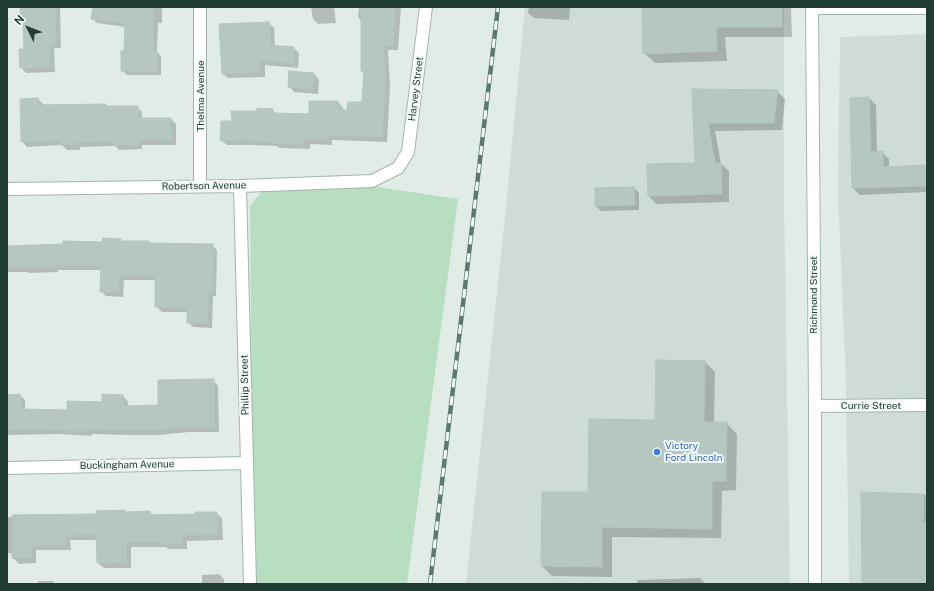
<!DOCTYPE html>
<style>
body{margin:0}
#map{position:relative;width:934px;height:591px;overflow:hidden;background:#e1ece7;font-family:"Public Sans",sans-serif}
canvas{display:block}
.frame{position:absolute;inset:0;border:8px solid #203d35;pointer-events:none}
.north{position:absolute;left:8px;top:8px;width:40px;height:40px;-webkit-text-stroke:3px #f1f8f5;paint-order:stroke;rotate:312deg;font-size:11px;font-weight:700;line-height:16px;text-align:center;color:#203d35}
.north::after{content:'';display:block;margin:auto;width:14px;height:18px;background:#203d35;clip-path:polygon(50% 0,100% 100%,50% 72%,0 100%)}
</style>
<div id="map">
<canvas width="934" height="591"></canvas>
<div class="frame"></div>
<div class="north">N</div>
</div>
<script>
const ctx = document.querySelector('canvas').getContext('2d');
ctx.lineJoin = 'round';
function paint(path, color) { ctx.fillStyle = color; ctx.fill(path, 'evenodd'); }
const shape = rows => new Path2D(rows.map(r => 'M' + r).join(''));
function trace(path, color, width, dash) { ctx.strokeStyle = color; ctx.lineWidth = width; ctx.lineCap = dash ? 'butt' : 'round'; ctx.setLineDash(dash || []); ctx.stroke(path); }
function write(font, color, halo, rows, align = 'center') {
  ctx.font = font + ' "Public Sans",sans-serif'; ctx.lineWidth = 4; ctx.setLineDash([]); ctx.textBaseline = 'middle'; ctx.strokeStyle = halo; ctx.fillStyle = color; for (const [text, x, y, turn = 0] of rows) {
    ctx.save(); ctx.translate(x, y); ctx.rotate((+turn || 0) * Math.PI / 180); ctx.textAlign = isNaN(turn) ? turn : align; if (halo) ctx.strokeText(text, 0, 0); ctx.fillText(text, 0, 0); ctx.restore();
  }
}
paint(shape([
 [525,7,784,7,784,199,790,584,466,584,506,207],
 [927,34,927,584,849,584,846,384,838,193,840,37]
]), '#cfdcd5');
paint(shape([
 [377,187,458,199,407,584,253,584,250,206,262,191]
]), '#b8dec1');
paint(shape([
 [21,7,60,7,61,48,54,48,55,72,26,73,21,67,25,50,24,25,22,23],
 [94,7,162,7,162,23,158,23,157,52,161,56,161,75,127,75,122,70,125,52,126,27,97,23,92,18],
 [311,7,334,7,336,23,318,24,313,19],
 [359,7,401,7,398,50,388,50,390,86,387,142,332,140,332,145,310,144,310,149,279,148,277,146,252,145,227,145,221,140,233,122,258,112,272,110,277,114,310,115,338,102,343,108,343,111,348,111,363,103,365,74,362,71,361,20,358,17],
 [529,7,570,7,569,20,534,18,528,13],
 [643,7,791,7,792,37,725,37,727,61,655,63,644,53],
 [269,23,274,28,275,46,294,48,299,53,298,68,265,65,265,77,228,78,222,73],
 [314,74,319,80,318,94,294,92,289,86],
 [693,90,777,91,785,99,782,130,715,131,721,164,729,171,729,202,656,204,649,196,696,164],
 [869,98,876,105,877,152,882,152,889,159,889,168,927,166,927,192,860,195,853,188],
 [38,99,43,104,43,106,106,105,107,107,137,107,142,112,142,119,171,119,176,124,176,145,142,145,142,149,119,150,115,146,80,147,80,150,67,150,62,145,27,147,22,141],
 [634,188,639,193,639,210,601,211,596,206],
 [120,240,122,242,148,242,151,244,212,245,217,250,216,296,213,296,212,328,193,327,188,322,188,312,162,312,156,306,156,280,124,280,123,297,106,296,101,291,102,270,58,270,58,272,29,273,28,272,7,272,7,247,103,243],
 [705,362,715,372,714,423,726,423,737,434,736,490,722,491,721,538,612,537,612,577,552,576,542,566,589,493,656,421],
 [213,380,218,386,219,432,189,432,159,435,127,435,92,434,92,436,59,434,7,435,7,396,20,395,25,400,25,410,68,411,103,403,123,396,128,402,128,407,159,406],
 [862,493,927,495,927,584,863,584],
 [125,511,126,513,150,512,153,516,196,515,216,513,222,518,223,540,187,541,187,549,168,549,166,547,131,547,131,568,104,568,98,563,97,540,70,540,71,550,36,550,36,563,19,564,13,558,13,553,7,553,7,517,97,515],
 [219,574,224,579,224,584,202,584,202,575],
 [700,578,705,584,637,584,637,580],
 [38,581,53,581,55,584,38,584]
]), '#0003');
const building = shape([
 [20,7,55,7,56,43,50,43,50,67,20,68,19,49,24,49,23,23,21,23,20,7],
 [93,7,153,7,153,50,157,50,157,71,121,71,121,51,124,50,125,23,91,19,93,7],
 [361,7,395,7,393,46,384,45,385,81,382,137,327,135,327,140,305,139,305,144,272,143,272,142,246,140,220,141,221,121,232,121,231,111,257,111,257,108,273,109,273,113,309,114,309,101,338,101,339,110,347,110,348,102,362,102,364,71,361,71,361,7],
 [642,7,782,7,782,27,716,27,717,51,643,54,642,7],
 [269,22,270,45,294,47,293,63,260,60,260,72,222,74,219,24,269,22],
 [289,71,314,73,313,89,288,87,289,71],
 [692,89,778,90,774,123,708,123,715,163,721,163,722,194,648,196,647,164,695,163,692,89],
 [869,97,871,152,883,151,883,167,927,165,927,186,852,188,850,98,869,97],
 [38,98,38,105,106,104,106,106,138,106,138,118,171,118,171,140,138,140,138,145,113,145,113,141,75,142,75,145,61,145,61,140,21,142,20,99,38,98],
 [634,187,635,205,595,206,595,188,634,187],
 [103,238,121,239,121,241,149,241,149,243,213,244,212,291,209,291,207,323,187,323,187,307,155,307,155,275,119,275,118,292,100,292,101,266,54,265,54,267,7,267,7,246,63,244,63,241,102,242,103,238],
 [656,360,705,361,704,422,727,422,726,481,712,481,712,529,602,527,602,567,541,566,542,492,588,492,589,419,655,420,656,360],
 [214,379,214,427,183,427,153,430,121,430,88,429,87,431,37,429,7,430,7,395,20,394,21,409,67,410,67,401,102,402,102,394,123,395,123,406,158,405,158,380,214,379],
 [861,492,924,494,923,522,927,522,927,584,862,584,861,492],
 [125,510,125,512,150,511,150,515,195,514,195,512,217,512,218,534,182,535,182,543,161,544,161,542,126,542,126,562,97,563,96,534,65,535,65,545,31,545,31,558,12,558,12,515,96,514,96,511,125,510]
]);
paint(building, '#b6c7bf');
trace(building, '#b3c6bd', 1);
const minor = shape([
 [812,8,927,8],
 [200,186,200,7],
 [240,186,250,584],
 [7,189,240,186,372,181,398,168,408,152,426,7],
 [815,406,927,405],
 [7,468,246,463]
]);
const secondary = shape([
 [812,7,815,406,815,584]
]);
trace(minor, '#a3b4ae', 14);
trace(secondary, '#9eb8ae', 14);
trace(minor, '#fff', 12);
trace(secondary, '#fff', 12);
const rail = shape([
 [430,584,498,7]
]);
trace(rail, '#5b7970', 4.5);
trace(rail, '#f1f8f5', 3, [9]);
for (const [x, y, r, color] of [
 [657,452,4,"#3f7fe0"]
]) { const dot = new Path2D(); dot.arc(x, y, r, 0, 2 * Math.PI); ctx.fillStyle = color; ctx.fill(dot); trace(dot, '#f1f8f5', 1.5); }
write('10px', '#203d35', '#f1f8f5', [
 ["Harvey Street",416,89,-83],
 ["Thelma Avenue",201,96,-90],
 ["Robertson Avenue",204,186,-1],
 ["Richmond Street",814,295,-90],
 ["Phillip Street",245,385,-91],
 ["Currie Street",871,406],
 ["Buckingham Avenue",127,465,-1]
]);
write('10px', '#366cbe', '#f1f8f5', [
 ["Victory",665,446],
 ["Ford Lincoln",665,458]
], 'left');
</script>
